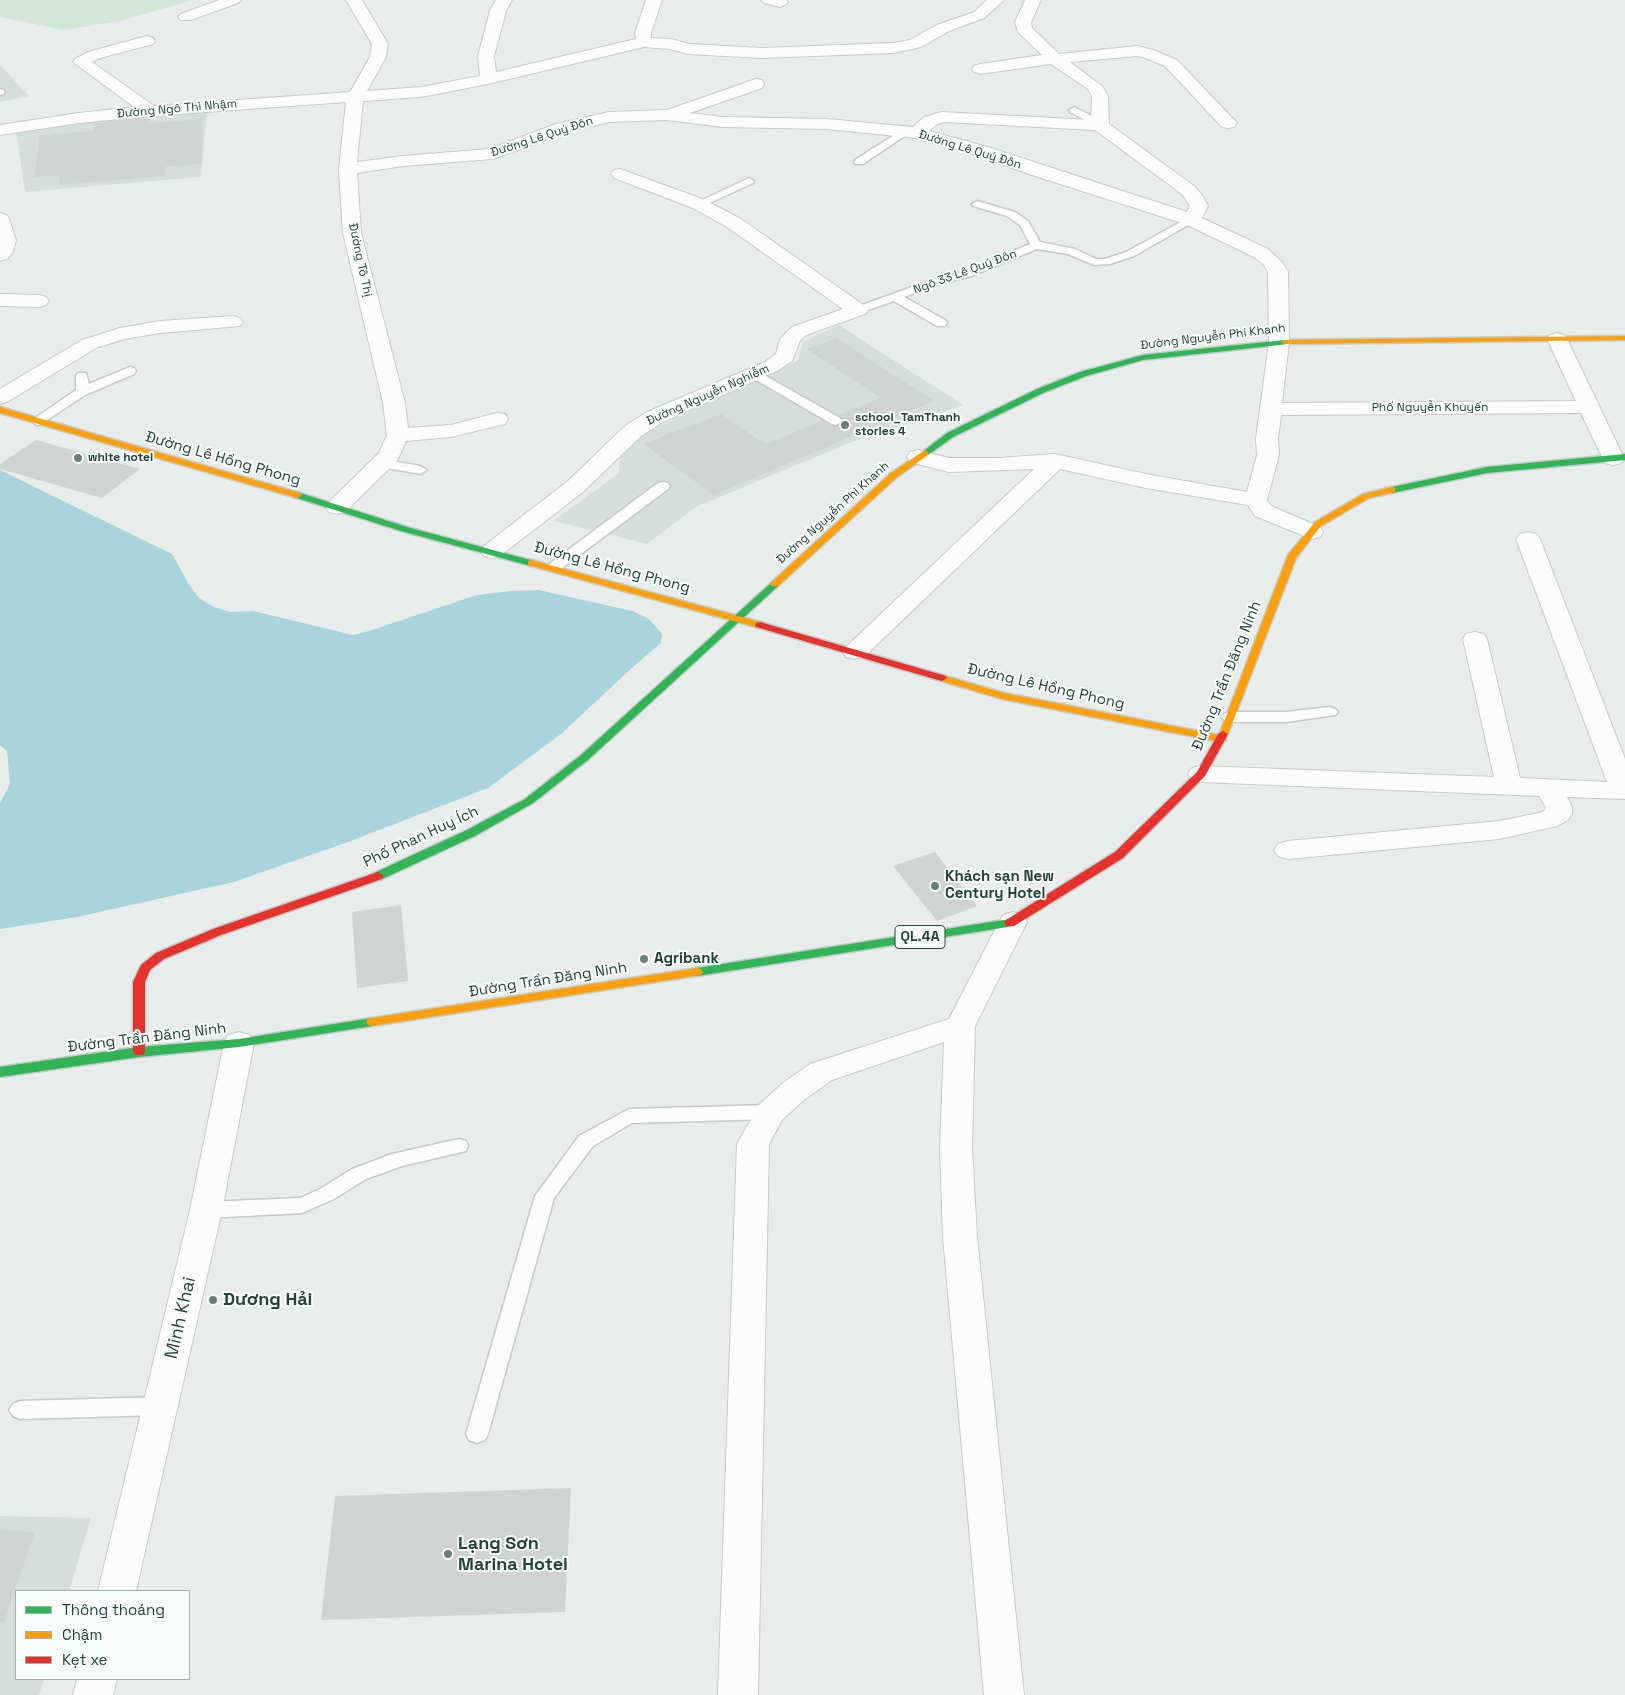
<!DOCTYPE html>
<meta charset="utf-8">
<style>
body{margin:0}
#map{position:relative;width:1625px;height:1695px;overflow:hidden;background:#e8edeb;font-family:"Space Grotesk",sans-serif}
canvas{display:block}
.legend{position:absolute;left:15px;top:1590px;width:175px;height:90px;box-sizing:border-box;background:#f7fbf9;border:1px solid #a3b1ad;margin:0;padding:6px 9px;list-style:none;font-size:15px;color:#24423a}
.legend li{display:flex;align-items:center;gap:10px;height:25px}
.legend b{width:25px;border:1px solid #a3b1ad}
</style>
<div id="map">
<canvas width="1625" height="1695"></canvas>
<ul class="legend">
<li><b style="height:6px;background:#30b455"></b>Thông thoáng</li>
<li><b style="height:6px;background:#ff9f0a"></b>Chậm</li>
<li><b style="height:6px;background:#e5322d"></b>Kẹt xe</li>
</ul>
</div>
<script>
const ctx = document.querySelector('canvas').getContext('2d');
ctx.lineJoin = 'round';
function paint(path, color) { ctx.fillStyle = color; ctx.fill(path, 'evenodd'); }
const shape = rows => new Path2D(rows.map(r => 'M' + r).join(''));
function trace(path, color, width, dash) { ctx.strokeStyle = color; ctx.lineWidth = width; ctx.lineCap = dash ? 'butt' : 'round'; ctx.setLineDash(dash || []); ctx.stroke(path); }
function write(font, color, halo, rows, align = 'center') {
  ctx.font = font + ' "Space Grotesk",sans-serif'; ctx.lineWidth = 4; ctx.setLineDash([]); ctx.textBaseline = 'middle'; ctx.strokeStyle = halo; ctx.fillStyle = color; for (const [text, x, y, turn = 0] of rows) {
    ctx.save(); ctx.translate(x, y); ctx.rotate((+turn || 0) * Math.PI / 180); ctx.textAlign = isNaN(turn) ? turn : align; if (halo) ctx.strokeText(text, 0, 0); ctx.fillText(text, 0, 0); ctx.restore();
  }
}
paint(shape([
 [0,65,29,96,0,102],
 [207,111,201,177,25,192,16,131,73,123],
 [839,325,963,405,849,443,696,507,647,544,553,521,618,474,621,453,632,439,798,360,803,342],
 [0,1516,91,1518,69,1591,16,1591,16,1679,44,1679,39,1695,0,1695]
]), '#d6dedb');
paint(shape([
 [0,0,193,0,120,21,64,30,0,17]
]), '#d1e6d8');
paint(shape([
 [0,470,172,554,188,583,199,598,214,607,230,612,253,611,353,635,369,631,477,595,510,591,539,590,632,611,649,619,662,634,661,643,634,666,561,734,488,788,348,842,234,882,77,917,0,929,0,803,10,784,7,751,0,745]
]), '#a9d4db');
paint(shape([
 [149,118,149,123,203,119,201,164,165,167,165,176,59,185,60,175,34,177,40,135,94,131,95,123],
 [837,338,934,401,714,495,643,444,721,414,765,444,823,421,837,427,844,421,838,415,881,398,807,349],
 [36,440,140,469,102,498,0,469,0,464],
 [935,852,977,906,937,921,893,866],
 [401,905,408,981,357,988,352,912],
 [571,1488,565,1612,321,1620,335,1496],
 [0,1530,35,1532,4,1623,0,1622]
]), '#cfd4d2');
const lane = shape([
 [0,89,4,90,4,94,0,95,0,89],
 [1074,107,1104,122,1105,124,1100,127,1096,126,1070,112,1069,110,1074,107],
 [905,128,910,131,909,133,863,164,855,164,854,162,855,160,905,128],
 [749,178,754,181,753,183,703,206,699,207,694,204,749,178],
 [977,201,1015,212,1028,221,1040,242,1075,249,1096,259,1105,259,1126,252,1188,218,1192,217,1197,220,1134,256,1110,264,1094,265,1068,254,1037,249,971,276,939,284,904,297,945,320,947,323,945,326,937,326,894,301,862,312,854,312,852,310,854,308,931,280,963,272,1030,244,1020,225,1007,216,973,206,972,204,977,201],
 [130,367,134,368,136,371,134,374,85,395,41,424,37,425,31,421,76,390,76,376,78,373,86,373,89,384,130,367],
 [755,370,840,418,842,421,836,425,832,424,751,377,749,374,751,371,755,370],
 [382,459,420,466,427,470,420,474,377,466,376,463,377,460,382,459],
 [663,482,668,483,670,486,668,489,558,571,548,571,546,568,548,565,658,483,663,482],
 [1330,707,1335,709,1338,712,1335,715,1286,722,1229,722,1224,720,1221,717,1224,714,1229,712,1286,712,1330,707],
 [771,1105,778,1107,780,1112,778,1117,771,1119,632,1123,593,1146,554,1198,488,1434,485,1440,477,1443,469,1440,466,1434,535,1196,579,1136,629,1109,771,1105],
 [459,1139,466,1141,468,1146,466,1151,402,1166,366,1179,334,1199,302,1213,206,1218,199,1215,196,1210,199,1205,206,1202,300,1198,320,1189,352,1169,392,1154,459,1139],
 [161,1397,168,1400,171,1406,168,1412,161,1415,20,1419,13,1416,9,1410,13,1404,20,1401,161,1397]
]);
const street = shape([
 [219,0,241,0,238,3,191,20,181,20,178,17,181,14,219,0],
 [346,0,362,0,388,44,386,57,367,91,421,87,480,76,478,56,490,11,496,0,512,0,506,11,494,56,496,72,636,39,635,33,646,0,662,0,651,33,651,38,671,39,689,44,762,48,893,43,910,40,937,25,974,12,987,0,1004,0,984,18,949,31,921,47,893,53,762,58,688,54,670,49,644,47,488,84,421,97,363,101,357,162,403,156,489,149,556,124,609,112,667,110,756,79,762,80,764,84,762,88,690,113,723,117,827,119,913,127,924,117,942,112,1091,120,1092,96,1088,89,1051,64,980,74,974,72,972,69,974,66,980,64,1042,55,1018,32,1015,22,1025,0,1041,0,1031,22,1032,28,1059,54,1137,46,1153,50,1177,60,1237,123,1234,127,1228,128,1222,127,1165,66,1143,57,1137,56,1070,62,1102,86,1108,96,1109,124,1194,186,1202,195,1208,206,1202,218,1268,249,1282,262,1288,272,1289,342,1282,403,1576,401,1547,339,1550,335,1557,333,1564,335,1567,339,1624,458,1621,463,1613,465,1605,463,1581,413,1281,415,1278,439,1279,455,1267,500,1271,506,1320,527,1323,532,1320,537,1312,539,1255,516,1248,505,1146,488,1060,469,864,657,855,659,846,657,843,652,846,647,1034,469,949,472,910,462,907,457,910,452,918,450,949,458,998,458,1055,454,1146,474,1247,492,1257,455,1256,439,1269,342,1268,272,1264,265,1254,257,1185,224,1032,175,979,156,916,138,827,129,723,127,667,120,609,122,567,132,492,159,403,166,357,173,361,233,405,403,408,428,451,425,497,413,505,414,508,419,505,424,451,437,406,441,397,461,345,512,337,514,329,512,326,507,329,502,379,453,387,435,383,403,343,233,339,169,346,102,150,116,79,123,0,135,0,125,79,113,134,107,73,62,75,59,88,52,147,36,153,38,155,41,153,44,100,58,92,62,154,106,350,92,370,57,372,44,346,0],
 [943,122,1095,130,1182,194,1190,206,1187,212,991,148,929,131,936,125,943,122],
 [761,0,786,0,788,2,785,5,780,7,764,3,761,0],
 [620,169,705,200,741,219,865,306,868,310,865,314,806,335,800,341,792,361,779,370,663,422,641,436,584,491,500,556,492,558,484,556,480,551,484,546,568,481,625,426,647,412,765,362,776,354,780,339,792,327,843,309,727,227,693,208,614,178,611,174,614,170,620,169],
 [0,213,7,215,9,219,16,240,13,252,7,259,0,261,0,213],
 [0,294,39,295,46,297,49,301,46,305,39,307,0,306,0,294],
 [233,316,240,318,243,322,240,326,160,333,124,339,96,348,7,402,0,404,0,389,82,340,120,328,160,321,233,316],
 [1528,532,1536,534,1540,539,1625,759,1625,799,1567,797,1572,807,1572,814,1568,820,1557,826,1499,839,1288,859,1278,856,1274,850,1278,844,1288,841,1499,821,1539,813,1545,810,1546,807,1539,796,1201,782,1192,780,1188,774,1192,768,1201,766,1494,777,1463,639,1466,634,1475,632,1484,634,1487,639,1520,778,1607,782,1516,539,1520,534,1528,532],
 [1013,912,1023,915,1027,922,975,1026,972,1148,977,1237,1024,1695,984,1695,943,1237,940,1148,944,1042,832,1080,805,1099,782,1120,769,1144,758,1695,718,1695,737,1144,760,1104,783,1083,810,1064,949,1019,999,922,1003,915,1013,912],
 [239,1032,250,1035,254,1043,222,1210,136,1591,98,1591,190,1210,224,1043,228,1035,239,1032],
 [77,1679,117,1679,113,1695,73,1695,77,1679]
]);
const fast = shape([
 [1285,340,1289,342,1288,344,1143,360,1086,376,1043,393,953,437,928,455,922,455,921,453,947,433,1037,389,1080,372,1143,355,1285,340],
 [1625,454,1625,460,1487,473,1392,493,1387,490,1392,487,1487,467,1625,454],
 [297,492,407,527,534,561,536,563,531,566,401,531,294,497,292,495,297,492],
 [775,581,780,584,778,586,589,759,533,803,475,836,382,879,374,879,372,876,374,873,467,830,525,799,581,755,772,582,775,581],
 [1010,919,1014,920,1016,923,1014,926,697,976,693,975,691,972,693,969,697,968,1010,919],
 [372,1018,376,1019,378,1022,376,1025,372,1026,239,1047,139,1057,0,1077,0,1067,139,1047,239,1039,372,1018]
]);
const slow = shape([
 [1625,336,1625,340,1285,344,1281,342,1285,340,1625,336],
 [0,407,300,493,302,495,297,498,294,497,0,413,0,407],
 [925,450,929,453,928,455,897,477,778,586,772,586,770,584,772,582,891,473,925,450],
 [1392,487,1395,488,1395,492,1369,498,1321,526,1296,558,1228,734,1225,737,1226,739,1225,741,1221,742,1002,699,938,680,937,678,942,675,1004,693,1219,735,1288,555,1315,522,1363,494,1392,487],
 [531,560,764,623,765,625,764,627,756,627,528,565,528,561,531,560],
 [697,968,701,969,703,972,701,975,372,1026,368,1025,366,1022,368,1019,372,1018,697,968]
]);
const jam = shape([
 [760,622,946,676,947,678,942,681,938,680,756,627,755,625,756,623,760,622],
 [1223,731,1228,734,1205,776,1123,858,1014,926,1006,926,1004,923,1006,920,1115,852,1197,772,1218,734,1223,731],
 [378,872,384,876,382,879,221,935,164,959,150,970,145,982,145,1052,143,1055,135,1055,133,1052,133,982,141,965,156,953,213,929,378,872]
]);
trace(lane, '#c5cac8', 3);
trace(street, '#c5cac8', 2);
trace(fast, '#c3cbc8', 3);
trace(slow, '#c3cbc8', 3);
trace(jam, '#c3cbc8', 3);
paint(lane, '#fcfcfc');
paint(street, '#fcfcfc');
paint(fast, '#30b455');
paint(slow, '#ff9f0a');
paint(jam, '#e5322d');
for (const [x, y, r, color] of [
 [845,425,5,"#697e78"],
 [78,458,5,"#697e78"],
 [935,886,5,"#697e78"],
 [644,959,5,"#697e78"],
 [213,1300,5,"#697e78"],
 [448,1554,5,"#697e78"]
]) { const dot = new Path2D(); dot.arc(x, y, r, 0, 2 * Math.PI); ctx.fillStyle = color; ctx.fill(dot); trace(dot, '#f7fbf9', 2); }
write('12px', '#24423a', '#f7fbf9', [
 ["Đường Ngô Thì Nhậm",177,109,-5],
 ["Đường Lê Quý Đôn",542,137,-18],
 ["Đường Lê Quý Đôn",970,150,17],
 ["Đường Tô Thị",360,260,78],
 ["Ngõ 33 Lê Quý Đôn",965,272,-20],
 ["Đường Nguyễn Phi Khanh",1213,337,-7],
 ["Đường Nguyễn Nghiễm",708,395,-24],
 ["Phố Nguyễn Khuyến",1430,408],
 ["Đường Nguyễn Phi Khanh",833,513,-42]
]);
write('bold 12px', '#24423a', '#f7fbf9', [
 ["school_TamThanh",855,418],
 ["stories 4",855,432],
 ["white hotel",88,458]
], 'left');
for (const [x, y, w] of [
 [920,937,50]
]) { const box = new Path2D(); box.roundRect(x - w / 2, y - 11.5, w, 23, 4); ctx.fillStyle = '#f7fbf9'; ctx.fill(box); trace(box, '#24423a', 1); }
write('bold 14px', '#24423a', null, [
 ["QL.4A",920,937]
]);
write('15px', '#24423a', '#f7fbf9', [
 ["Đường Lê Hồng Phong",223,459,16],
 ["Đường Lê Hồng Phong",612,568,15],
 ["Đường Trần Đăng Ninh",1227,676,-68],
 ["Đường Lê Hồng Phong",1046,687,13],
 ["Phố Phan Huy Ích",421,837,-25],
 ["Đường Trần Đăng Ninh",548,980,-9],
 ["Đường Trần Đăng Ninh",147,1038,-7]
]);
write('bold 15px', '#24423a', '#f7fbf9', [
 ["Khách sạn New",945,877],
 ["Century Hotel",945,894],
 ["Agribank",654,959]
], 'left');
write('bold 18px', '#24423a', '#f7fbf9', [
 ["Dương Hải",223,1300],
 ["Lạng Sơn",458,1544],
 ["Marina Hotel",458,1565]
], 'left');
write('18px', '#24423a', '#f7fbf9', [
 ["Minh Khai",181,1318,-77]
]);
</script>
